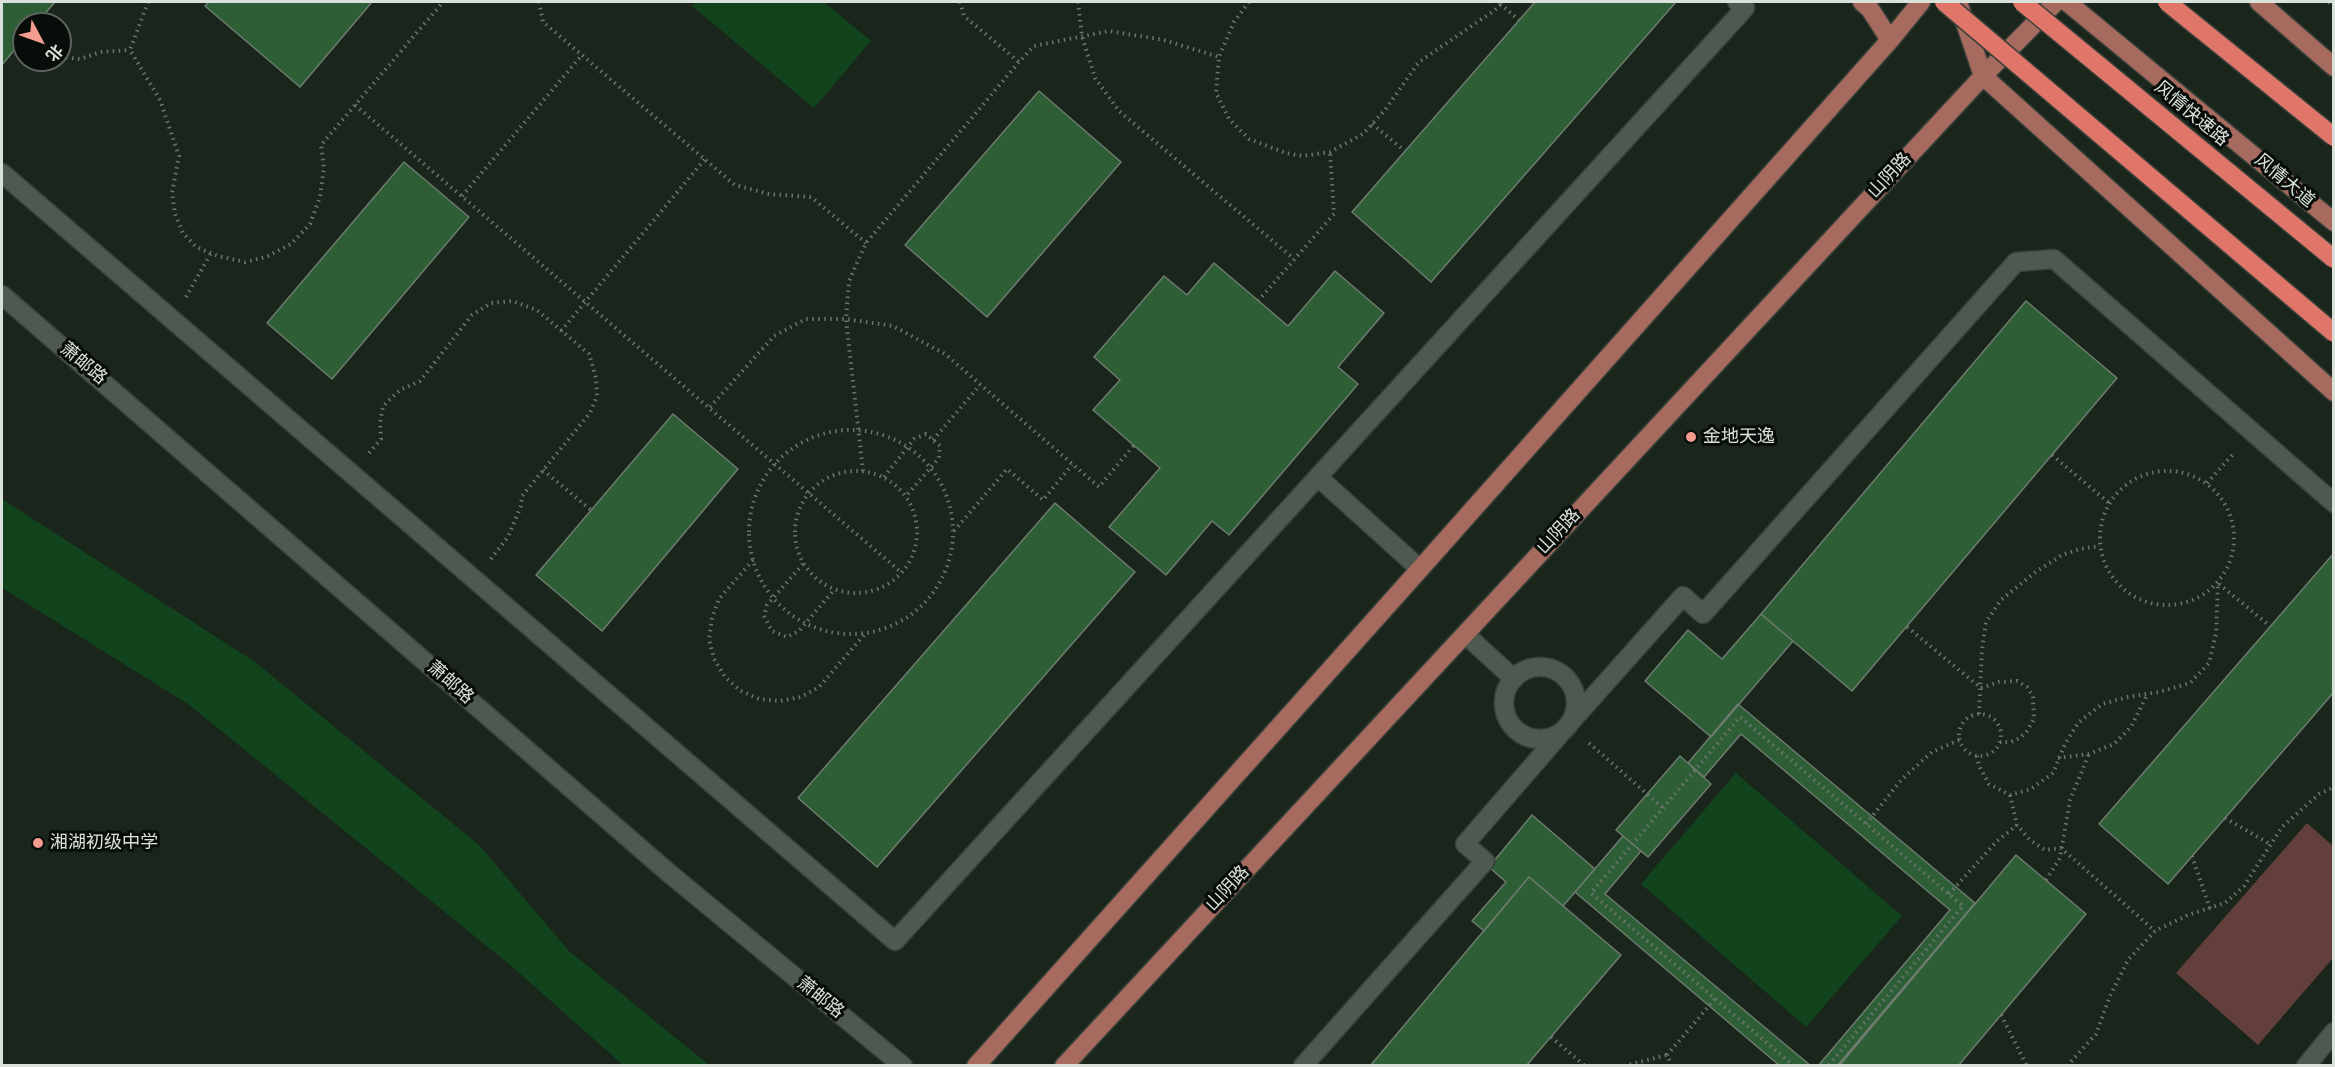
<!DOCTYPE html>
<meta charset="utf-8">
<style>
body{margin:0}
#map{position:relative;width:2335px;height:1067px;overflow:hidden;background:#1a251c;font-family:"DejaVu Sans","Noto Sans SC",sans-serif}
canvas{display:block}
.frame{position:absolute;inset:0;border:3px solid #d9e1da;pointer-events:none}
.north{position:absolute;left:12px;top:12px;width:60px;height:60px;box-sizing:border-box;background:#080d09;border:2px solid #5c625d;border-radius:50%;rotate:131deg;font-size:16px;font-weight:700;line-height:24px;text-align:center;color:#d9e1da}
.north::after{content:'';display:block;margin:auto;width:21px;height:27px;background:#f59c91;clip-path:polygon(50% 0,100% 100%,50% 72%,0 100%)}
</style>
<div id="map">
<canvas width="2335" height="1067"></canvas>
<div class="frame"></div>
<div class="north">北</div>
</div>
<script>
const ctx = document.querySelector('canvas').getContext('2d');
ctx.lineJoin = 'round';
function paint(path, color) { ctx.fillStyle = color; ctx.fill(path, 'evenodd'); }
const shape = rows => new Path2D(rows.map(r => 'M' + r).join(''));
function trace(path, color, width, dash) { ctx.strokeStyle = color; ctx.lineWidth = width; ctx.lineCap = dash ? 'butt' : 'round'; ctx.setLineDash(dash || []); ctx.stroke(path); }
function write(font, color, halo, rows, align = 'center') {
  ctx.font = font + ' "DejaVu Sans","Noto Sans SC",sans-serif'; ctx.lineWidth = 6; ctx.setLineDash([]); ctx.textBaseline = 'middle'; ctx.strokeStyle = halo; ctx.fillStyle = color; for (const [text, x, y, turn = 0] of rows) {
    ctx.save(); ctx.translate(x, y); ctx.rotate((+turn || 0) * Math.PI / 180); ctx.textAlign = isNaN(turn) ? turn : align; if (halo) ctx.strokeText(text, 0, 0); ctx.fillText(text, 0, 0); ctx.restore();
  }
}
paint(shape([
 [2307,823,2333,846,2333,958,2258,1045,2176,973]
]), '#633f3b');
paint(shape([
 [696,2,824,2,871,41,814,108,692,6],
 [2,499,255,662,479,845,569,951,709,1065,623,1065,509,964,188,704,2,588],
 [1736,773,1902,916,1806,1027,1641,884]
]), '#11441d');
const building = shape([
 [2,2,55,2,36,24,24,24,24,38,2,65,2,2],
 [209,2,372,2,300,87,205,6,209,2],
 [1535,2,1676,2,1431,282,1352,212,1535,2],
 [1039,91,1121,162,987,317,905,245,1039,91],
 [404,162,469,217,332,379,267,323,404,162],
 [1214,263,1288,326,1335,271,1384,313,1338,367,1358,384,1229,535,1212,521,1166,575,1109,527,1160,468,1093,410,1120,380,1094,357,1164,276,1187,295,1214,263],
 [2026,301,2117,378,1852,691,1761,614,2026,301],
 [673,414,738,469,602,631,536,575,673,414],
 [1055,503,1135,572,877,867,798,798,1055,503],
 [2334,553,2334,692,2168,884,2099,824,2334,553],
 [1761,614,1793,641,1711,737,1645,681,1688,630,1722,659,1761,614],
 [1738,704,1975,903,1837,1066,1818,1066,1950,910,1741,734,1704,777,1688,763,1738,704],
 [1680,756,1711,784,1648,857,1616,830,1680,756],
 [1532,815,1595,869,1563,906,1529,877,1484,931,1472,921,1506,882,1489,867,1532,815],
 [1623,836,1641,851,1605,894,1811,1066,1780,1066,1575,892,1623,836],
 [2016,855,2086,914,1958,1066,1839,1066,2016,855],
 [1529,877,1621,955,1526,1066,1370,1066,1529,877]
]);
paint(building, '#2d5e36');
trace(building, '#6e7c70', 1.5);
const minor = shape([
 [2,173,895,941,1745,8,1737,2],
 [2,295,670,874,903,1066],
 [1318,477,1420,569],
 [1465,634,1514,679],
 '1504 703a36 36 0 1 1 72 0a36 36 0 1 1-72 0Z',
 [1303,1066,1485,861,1465,844,1568,725,1683,596,1703,614,2016,262,2054,259,2334,503],
 [2306,1066,2334,1032]
]);
const major = shape([
 [1862,2,1870,9,1890,40],
 [1958,2,1983,76,2334,392],
 [2067,2,2334,222],
 [2259,2,2334,67],
 [976,1066,1420,569,1890,40,1921,2],
 [1064,1066,1983,76,2056,2]
]);
trace(minor, '#384139', 21);
trace(major, '#384139', 21);
trace(shape([
 [148,2,130,50,160,100,179,156,172,193,175,214,183,233,196,247,218,256,245,262,266,257,291,244,310,224,320,197,324,168,321,145,443,2],
 [539,2,543,22,735,185,769,194,811,197,866,243],
 [960,2,964,16,1019,62],
 [1078,2,1082,36,1095,78,1119,111,1294,259],
 [1249,2,1234,22,1219,57,1216,93,1229,119,1249,139,1286,153,1302,156,1330,152,1363,134,1385,110,1419,62,1495,10,1503,2],
 [2329,2,2334,6],
 [1500,4,1519,20],
 [60,57,80,59,101,52,130,50],
 [355,105,902,573],
 [1372,124,1405,151],
 [462,196,582,55],
 [186,297,211,253],
 [1258,301,1334,214,1330,152],
 [561,331,705,159],
 [710,407,774,336,806,319,846,319,893,326,945,354,1099,487,1134,445],
 '749 532a102 102 0 1 1 204 0a102 102 0 1 1-204 0Z',
 [933,440,980,385],
 [369,453,381,439,380,423,383,406,400,390,420,381,472,315,491,303,512,301,537,310,589,354,596,378,597,396,590,413,522,496,521,506,508,537,490,560],
 [2052,455,2109,503],
 [543,470,591,510],
 '795 532a61 61 0 1 1 122 0a61 61 0 1 1-122 0Z',
 '2100 538a67 67 0 1 1 134 0a67 67 0 1 1-134 0Z',
 [863,471,846,319,849,281,866,243,1019,62,1034,46,1109,31,1164,40,1219,57],
 [884,477,914,439,926,434,940,446,939,458,906,496],
 [2207,483,2235,452],
 [954,531,1007,469,1043,500,1072,465],
 [753,560,719,599,712,618,709,639,714,659,725,677,741,691,759,699,780,701,801,697,819,687,864,635],
 [803,564,767,605,764,616,772,631,787,637,799,631,834,590],
 [2219,584,2270,626],
 [1907,627,1981,688,1999,682,2017,681,2027,687,2033,696,2034,719,2027,731,2020,738,2011,742,2000,742],
 '1959 735a21 21 0 1 1 42 0a21 21 0 1 1-42 0Z',
 [1979,714,1982,649,1986,622,2001,600,2037,571,2062,555,2080,549,2100,546],
 [1589,743,1663,808],
 [1977,756,1979,766,1989,784,2010,795,2031,789,2053,773,2065,744,2078,723,2102,704,2128,697,2159,692,2190,683,2209,663,2216,634,2218,584],
 [2058,758,2089,754,2114,744,2131,727,2147,695],
 [2010,795,2017,825,2030,840,2045,850,2061,848,2155,931],
 [2225,818,2270,844],
 [1866,824,1902,779,1932,752,1959,740],
 [2192,856,2210,909],
 [2046,880,2060,858,2070,800,2089,754],
 [1949,894,1997,841,2017,825],
 [2001,1015,2027,1066],
 [1551,1037,1585,1066],
 [1624,1066,1667,1055],
 [1672,1066,1667,1055,1715,999],
 [1794,1066,1591,893,1740,717,1963,906,1828,1066],
 [2067,1066,2096,1034,2110,996,2128,960,2155,931,2188,915,2225,903,2244,886,2282,827,2319,794,2334,787]
]), '#6c766e', 4, [1.5, 4.5]);
trace(minor, '#4e5a4f', 18);
trace(major, '#a66a5f', 18);
const highwayBridge = shape([
 [1944,2,2334,333],
 [2022,2,2334,259],
 [2167,2,2334,137]
]);
trace(highwayBridge, '#384139', 21, []);
trace(highwayBridge, '#e0756a', 18);
for (const [x, y, r, color] of [
 [1691,437,6,"#f59c91"],
 [38,843,6,"#f59c91"]
]) { const dot = new Path2D(); dot.arc(x, y, r, 0, 2 * Math.PI); ctx.fillStyle = color; ctx.fill(dot); trace(dot, '#080d09', 2); }
write('18px', '#d9e1da', '#080d09', [
 ["风情快速路",2191,114,40],
 ["山阴路",1890,176,-47],
 ["风情大道",2284,181,40],
 ["萧邮路",83,364,40],
 ["山阴路",1559,532,-47],
 ["萧邮路",450,683,41],
 ["山阴路",1228,889,-47],
 ["萧邮路",820,998,39]
]);
write('18px', '#d9e1da', '#080d09', [
 ["金地天逸",1703,437],
 ["湘湖初级中学",50,843]
], 'left');
</script>
